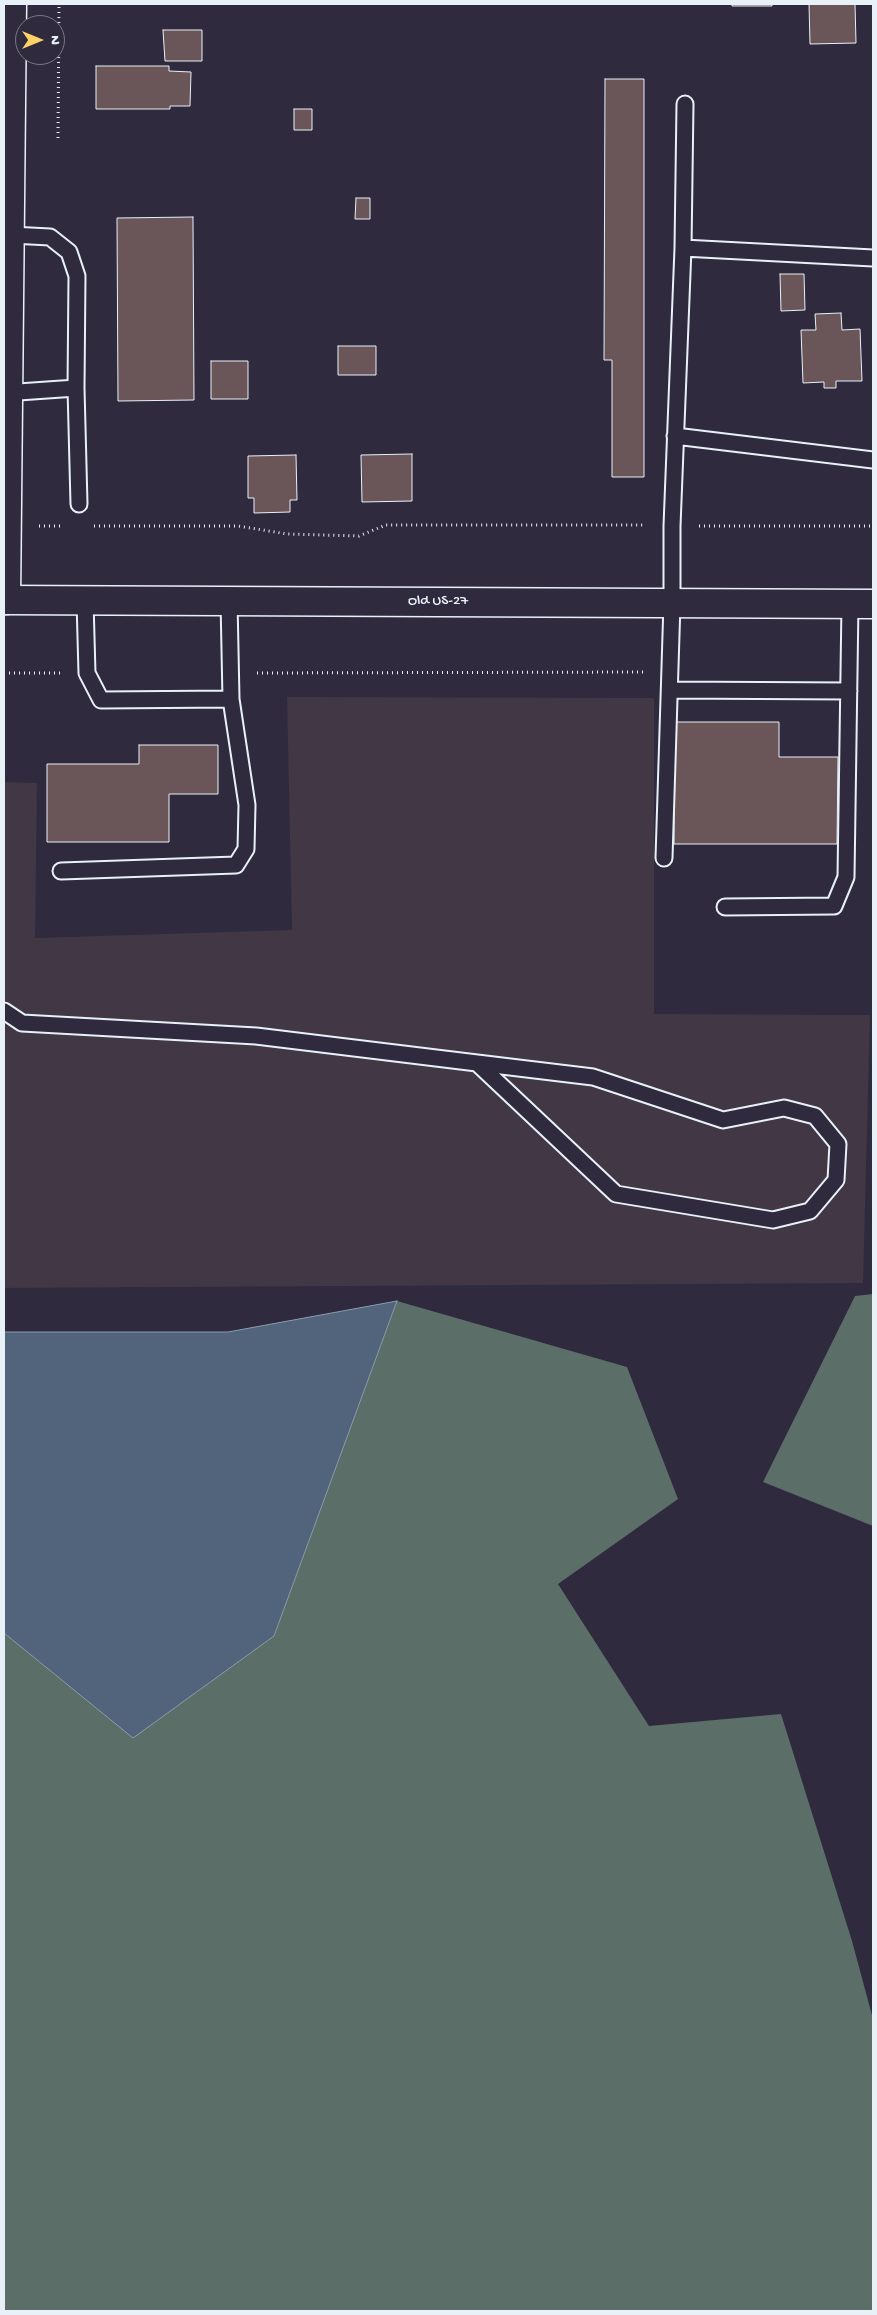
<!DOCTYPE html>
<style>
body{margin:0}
#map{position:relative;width:877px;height:2315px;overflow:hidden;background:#2f2a3d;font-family:"Gochi Hand",sans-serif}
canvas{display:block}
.frame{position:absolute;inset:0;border:5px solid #e8f1f8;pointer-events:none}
.north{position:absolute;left:15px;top:15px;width:50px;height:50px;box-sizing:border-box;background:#2f2a3d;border:1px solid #797a88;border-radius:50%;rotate:90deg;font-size:14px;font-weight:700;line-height:20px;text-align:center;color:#e8f1f8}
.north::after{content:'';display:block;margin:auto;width:18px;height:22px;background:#ffd166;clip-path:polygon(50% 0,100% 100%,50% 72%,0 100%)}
</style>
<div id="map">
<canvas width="877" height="2315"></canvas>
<div class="frame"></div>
<div class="north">N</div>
</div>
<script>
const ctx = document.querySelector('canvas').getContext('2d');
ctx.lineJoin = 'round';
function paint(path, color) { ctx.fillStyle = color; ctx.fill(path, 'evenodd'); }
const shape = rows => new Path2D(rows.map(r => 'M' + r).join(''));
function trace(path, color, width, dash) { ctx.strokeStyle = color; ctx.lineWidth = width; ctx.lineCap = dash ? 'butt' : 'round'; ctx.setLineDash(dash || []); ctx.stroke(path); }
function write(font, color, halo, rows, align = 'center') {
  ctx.font = font + ' "Gochi Hand",sans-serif'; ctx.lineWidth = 4; ctx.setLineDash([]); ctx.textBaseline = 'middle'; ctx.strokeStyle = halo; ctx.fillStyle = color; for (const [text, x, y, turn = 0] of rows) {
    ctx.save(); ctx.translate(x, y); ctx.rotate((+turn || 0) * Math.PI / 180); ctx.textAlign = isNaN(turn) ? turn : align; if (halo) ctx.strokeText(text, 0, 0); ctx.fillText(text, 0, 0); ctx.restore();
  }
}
paint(shape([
 [287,697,654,698,654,1014,870,1015,863,1283,4,1288,4,782,37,783,35,938,292,930]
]), '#413745');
paint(shape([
 [873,1294,873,1526,763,1482,855,1296],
 [397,1301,627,1367,678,1499,558,1584,649,1726,781,1714,852,1941,873,2019,873,2311,4,2311,4,1633,133,1737,274,1636]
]), '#5b6e67');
const water = shape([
 [397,1301,274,1636,133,1738,4,1633,4,1332,228,1332,397,1301]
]);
paint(water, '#51647c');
trace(water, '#8d9cae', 1);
const building = shape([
 [732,4,772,4,772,6,732,6,732,4],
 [809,4,855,4,856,43,810,44,809,4],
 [163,30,202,30,202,61,165,61,163,30],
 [96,66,169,66,169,71,191,72,190,106,170,106,170,109,96,109,96,66],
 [605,79,644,79,644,477,612,477,612,360,604,360,605,79],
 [294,109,312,109,312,130,294,130,294,109],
 [356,198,370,198,370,219,355,219,356,198],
 [193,217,194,400,118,401,117,218,193,217],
 [780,274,804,274,805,310,781,311,780,274],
 [841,313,842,330,860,329,862,381,836,381,836,388,824,388,824,382,803,383,801,330,816,330,815,314,841,313],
 [338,346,376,346,376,375,338,375,338,346],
 [211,361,248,361,248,399,211,399,211,361],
 [412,454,412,501,362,502,361,455,412,454],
 [296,455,297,500,290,500,290,512,254,513,254,498,248,498,248,456,296,455],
 [674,722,779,722,779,757,838,757,837,844,674,844,674,722],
 [139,745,218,745,218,794,169,794,169,842,47,842,47,764,139,764,139,745]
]);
paint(building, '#6a5559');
trace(building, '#e8f1f8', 1);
const service = shape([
 [683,248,685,104],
 [76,388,79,504],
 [4,393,76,388,77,276,69,252,50,237,11,235],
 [675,436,873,460],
 [85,601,87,673,101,700,231,699,229,601],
 [670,690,849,691],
 [664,858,672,603,672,526,683,248,873,258],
 [61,871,236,865,246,849,247,805,231,699],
 [725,907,834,906,846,877,850,604],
 [4,1011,22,1023,256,1036,477,1063,593,1077,723,1120,784,1108,815,1116,838,1144,836,1180,810,1211,773,1220,616,1194,477,1063]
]);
const minor = shape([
 [6,600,12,4]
]);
const secondary = shape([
 [4,600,873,604]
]);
trace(service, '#e8f1f8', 19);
trace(minor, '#e8f1f8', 31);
trace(secondary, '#e8f1f8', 31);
trace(shape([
 [58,138,59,4],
 [39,526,63,526],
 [94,526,238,526,287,534,359,536,386,525,645,525],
 [699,526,873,526],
 [4,673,61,673],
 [257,673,643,672]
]), '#e8f1f8', 3, [1, 4]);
trace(service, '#2f2a3d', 15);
trace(minor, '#2f2a3d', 28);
trace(secondary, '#2f2a3d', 28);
write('15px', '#e8f1f8', '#2f2a3d', [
 ["Old US-27",438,602]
]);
</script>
